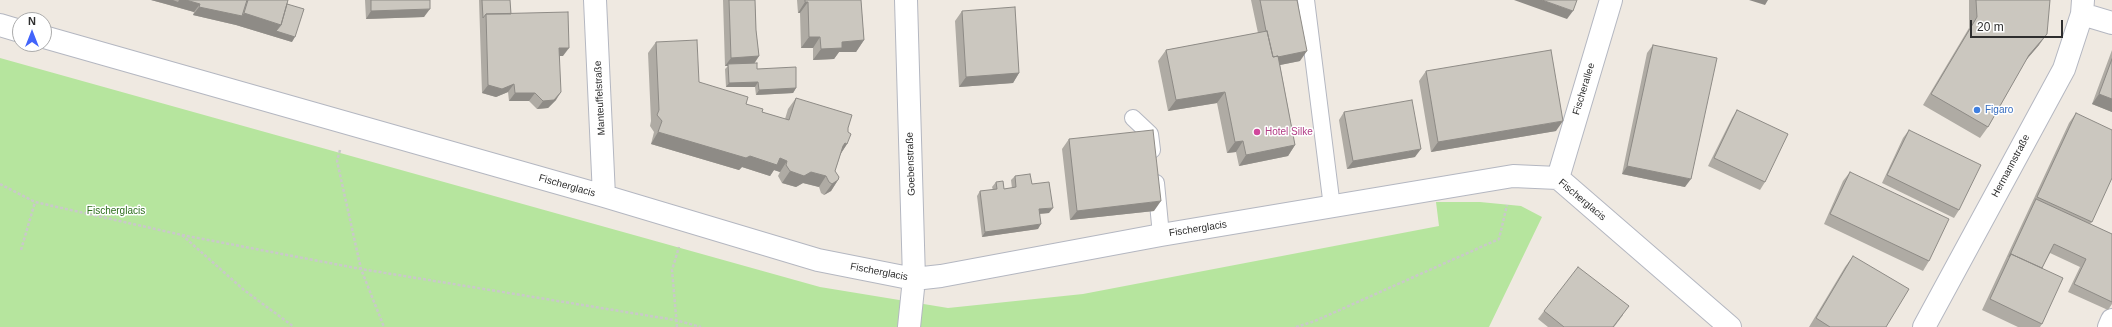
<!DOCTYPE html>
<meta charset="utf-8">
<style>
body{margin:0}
#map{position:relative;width:2112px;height:327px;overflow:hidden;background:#efe9e1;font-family:Arial,sans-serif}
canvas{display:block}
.north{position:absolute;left:12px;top:12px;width:40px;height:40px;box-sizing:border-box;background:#fff;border:1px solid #ababab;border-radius:50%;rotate:0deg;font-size:11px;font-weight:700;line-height:16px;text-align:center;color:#2e2e2e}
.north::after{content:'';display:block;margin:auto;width:14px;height:18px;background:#4264fb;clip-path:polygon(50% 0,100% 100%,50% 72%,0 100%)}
.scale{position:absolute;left:1970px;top:20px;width:93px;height:18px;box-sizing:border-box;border:2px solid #2e2e2e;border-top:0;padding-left:5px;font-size:12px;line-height:14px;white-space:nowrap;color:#2e2e2e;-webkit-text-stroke:3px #fff;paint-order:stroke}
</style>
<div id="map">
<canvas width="2112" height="327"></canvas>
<div class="north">N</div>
<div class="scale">20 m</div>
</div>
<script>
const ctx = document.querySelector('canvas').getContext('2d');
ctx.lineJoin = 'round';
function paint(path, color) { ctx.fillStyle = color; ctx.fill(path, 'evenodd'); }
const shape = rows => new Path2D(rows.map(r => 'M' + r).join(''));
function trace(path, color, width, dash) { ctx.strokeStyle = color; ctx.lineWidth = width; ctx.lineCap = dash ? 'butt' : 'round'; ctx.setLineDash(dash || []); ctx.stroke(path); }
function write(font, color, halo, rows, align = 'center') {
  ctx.font = font + ' Arial,sans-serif'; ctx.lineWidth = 3; ctx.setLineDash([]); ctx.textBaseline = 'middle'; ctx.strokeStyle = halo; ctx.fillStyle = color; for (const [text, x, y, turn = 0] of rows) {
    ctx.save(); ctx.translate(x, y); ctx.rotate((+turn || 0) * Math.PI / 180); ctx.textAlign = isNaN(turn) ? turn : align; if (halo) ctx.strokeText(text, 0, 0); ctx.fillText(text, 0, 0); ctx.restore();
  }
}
paint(shape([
 [0,58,820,287,948,308,1083,294,1439,226,1436,202,1480,202,1521,206,1542,217,1489,327,0,327]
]), '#b6e59e');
const service = shape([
 [1306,0,1332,207],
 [1133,118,1150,134,1152,150],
 [1156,183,1161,235]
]);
const minor = shape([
 [595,0,604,196],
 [906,0,914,279,909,327],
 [2082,14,2112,23],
 [0,25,20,31],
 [44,37,604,196,818,260,914,279,941,276,1161,235,1513,176,1558,178,1730,327],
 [1558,178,1611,0],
 [1924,327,2064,69,2082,14,2083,0],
 [2109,327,2112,320]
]);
trace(service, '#b4b7c1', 18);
trace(minor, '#b4b7c1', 24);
trace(shape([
 [340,150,337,161,361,269,384,327],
 [0,184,35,202,182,235,361,269,675,320,701,327],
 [182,235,244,290,294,327],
 [21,250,35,202],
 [677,327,672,270,679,247],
 [1296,327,1315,321,1499,239,1507,205]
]), '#c9c9c9', 2.5, [3, 2]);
trace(service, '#fff', 16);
trace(minor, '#fff', 22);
paint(shape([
 [151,0,288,0,287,4,292,42,236,25,193,15,194,12],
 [365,0,430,0,424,17,366,19],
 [479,0,510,0,511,14,563,56,560,56,556,100,548,108,537,109,529,101,509,101,508,92,496,97,482,93],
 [723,0,755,0,756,30,759,56,754,64,757,69,796,88,793,93,756,95,755,87,726,87,725,69,728,66,725,66],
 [797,0,861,0,864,40,856,52,839,52,834,59,813,60,813,48,801,48,800,13,798,13],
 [1251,0,1297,0,1300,61,1280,65,1295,145,1288,156,1239,166,1236,152,1227,153,1217,103,1168,111,1158,61,1166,50,1258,33],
 [1969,0,2050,0,2039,45,2026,60,1988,127,1980,138,1923,105,1969,28],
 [962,11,1019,73,1013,83,959,87,955,21],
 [656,42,699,82,746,104,762,112,785,119,788,109,796,98,848,128,847,144,841,153,835,171,838,180,831,191,824,195,821,193,819,187,803,183,796,187,782,183,778,176,780,172,774,170,770,176,742,167,739,170,651,144,654,132,650,126,651,121,648,53],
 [1653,45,1685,187,1622,174,1647,53],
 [2112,50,2112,112,2092,104],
 [1426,71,1556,131,1431,152,1419,81],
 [1737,110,1765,182,1760,190,1708,166,1732,118],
 [1344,112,1415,157,1347,169,1339,120],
 [2076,113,2092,222,2090,224,2112,234,2112,304,2108,310,2068,292,2080,267,2050,253,2042,268,2042,324,2040,327,2018,327,1982,310,2069,123],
 [1909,130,1959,210,1954,218,1882,183,1903,138],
 [1069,139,1154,211,1070,220,1062,149],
 [1850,172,1929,261,1923,271,1824,224,1843,181],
 [1015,176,1032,184,1049,213,1040,214,1038,229,982,237,977,196,980,191,993,190,992,187,996,182,1004,189,1012,188,1011,180],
 [1853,256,1886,327,1809,327,1845,267],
 [1544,311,1623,315,1614,327,1548,327,1538,319]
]), '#afaba4');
paint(shape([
 [151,0,169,0,166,4],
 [169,0,173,0,178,2,179,0,186,0,200,4,194,12,166,4],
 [1514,0,1542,0,1573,11,1567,19],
 [1749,0,1768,0,1765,5],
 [805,2,808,2,800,13,798,13],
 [199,7,242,16,244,13,281,25,295,37,292,42,236,25,193,15],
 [430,9,424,17,366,19,371,11],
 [2047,34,2039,45,2021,66,2029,55],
 [809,37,820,37,813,48,801,48],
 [864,40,856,52,839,52,834,59,813,60,821,49,842,42],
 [559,48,569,48,563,56,554,56],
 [1307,51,1300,61,1265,68,1272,58],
 [759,56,753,65,728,64,728,66,725,66,731,58],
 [1019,73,1013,83,959,87,966,77],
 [758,82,755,87,726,87,729,83],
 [514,84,508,92,496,97,482,93,488,85],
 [796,88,793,93,756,95,759,90],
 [561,92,556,100,548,108,537,109,543,101],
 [1225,92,1217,103,1168,111,1176,100],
 [515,93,535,93,529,101,509,101],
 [2099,94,2112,99,2112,112,2092,104],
 [1563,121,1556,131,1431,152,1438,142],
 [658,132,750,156,780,158,787,161,780,172,774,170,770,176,742,167,739,170,651,144],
 [1243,141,1236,152,1227,153,1235,142],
 [845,143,847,144,840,155,837,154],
 [1295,145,1288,156,1239,166,1246,155],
 [1421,149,1415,157,1347,169,1353,161],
 [1627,166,1691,179,1685,187,1622,174],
 [790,171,811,172,826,176,819,187,803,183,796,187,782,183],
 [838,180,831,191,824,195,832,184],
 [1161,201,1154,211,1070,220,1077,211],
 [1053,208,1049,213,1036,214,1039,209],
 [1041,224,1038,229,982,237,985,232]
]), '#8e8b86');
const building = shape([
 [186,0,247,0,242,16,199,7,200,4,186,0],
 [248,0,288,0,281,25,244,13,248,0],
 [371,0,430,0,430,9,371,11,371,0],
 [482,0,510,0,511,14,486,14,483,18,482,0],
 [729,0,755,0,756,30,759,56,731,58,729,0],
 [805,0,861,0,864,40,842,42,842,48,821,49,820,37,809,37,808,2,805,2,805,0],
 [1260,0,1297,0,1307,51,1278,57,1278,56,1273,57,1267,31,1266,31,1260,0],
 [1542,0,1577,0,1573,11,1542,0],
 [1976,0,2050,0,2047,34,2029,55,1988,127,1931,94,1977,17,1976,0],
 [287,4,304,9,295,37,276,31,281,25,287,4],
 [1015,7,1019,73,966,77,962,11,1015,7],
 [568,12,569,48,559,48,561,92,554,100,543,101,535,93,515,93,514,84,502,89,488,85,486,14,568,12],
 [1267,31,1273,57,1278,56,1295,145,1246,155,1243,141,1235,142,1225,92,1176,100,1166,50,1267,31],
 [697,40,699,82,748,97,746,104,763,109,762,112,789,120,796,98,852,115,848,128,848,132,851,134,847,144,845,143,843,146,835,171,839,177,838,180,832,184,829,182,826,176,811,172,804,176,790,171,786,165,787,161,780,158,777,165,750,156,746,158,658,132,662,121,657,115,659,110,656,42,697,40],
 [1653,45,1717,58,1691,179,1627,166,1653,45],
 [1551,50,1563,121,1438,142,1426,71,1551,50],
 [2112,59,2112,99,2099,94,2112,59],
 [757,63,757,69,796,67,796,88,759,90,758,82,729,83,728,64,757,63],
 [1412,100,1421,149,1353,161,1344,112,1412,100],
 [1737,110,1788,134,1765,182,1714,158,1737,110],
 [2076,113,2112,130,2112,178,2092,222,2037,197,2076,113],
 [1153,130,1161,201,1077,211,1069,139,1153,130],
 [1909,130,1981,165,1959,210,1887,175,1909,130],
 [1850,172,1949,219,1929,261,1830,214,1850,172],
 [1030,174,1032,184,1049,182,1053,208,1039,209,1041,224,985,232,980,191,997,189,996,182,1003,181,1004,189,1016,187,1015,176,1030,174],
 [2036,199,2112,234,2112,302,2074,284,2086,259,2054,244,2042,268,2011,254,2009,257,2036,199],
 [2011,254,2063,278,2042,324,1990,299,2011,254],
 [1853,256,1909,289,1886,327,1830,327,1816,318,1853,256],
 [1578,267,1629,306,1613,327,1564,327,1544,311,1578,267]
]);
paint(building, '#cbc7bf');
trace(building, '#8e8b86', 1);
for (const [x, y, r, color] of [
 [1977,110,4,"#3f7fe0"],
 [1257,132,4,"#d1479c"]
]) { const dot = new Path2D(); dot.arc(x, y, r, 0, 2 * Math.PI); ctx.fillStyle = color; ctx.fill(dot); trace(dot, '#fff', 1.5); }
write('10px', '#2e2e2e', '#fff', [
 ["Fischerallee",1584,89,-73],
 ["Manteuffelstraße",600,98,-93],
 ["Goebenstraße",911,164,-92],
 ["Hermannstraße",2011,166,-62],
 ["Fischerglacis",567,186,16],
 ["Fischerglacis",1582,200,40],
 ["Fischerglacis",1198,229,-9],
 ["Fischerglacis",879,272,11]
]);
write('10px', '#366cbe', '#fff', [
 ["Figaro",1985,110]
], 'left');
write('10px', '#b23c85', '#fff', [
 ["Hotel Silke",1265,132]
], 'left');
write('10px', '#2c6e1b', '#fff', [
 ["Fischerglacis",116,211]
]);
</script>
